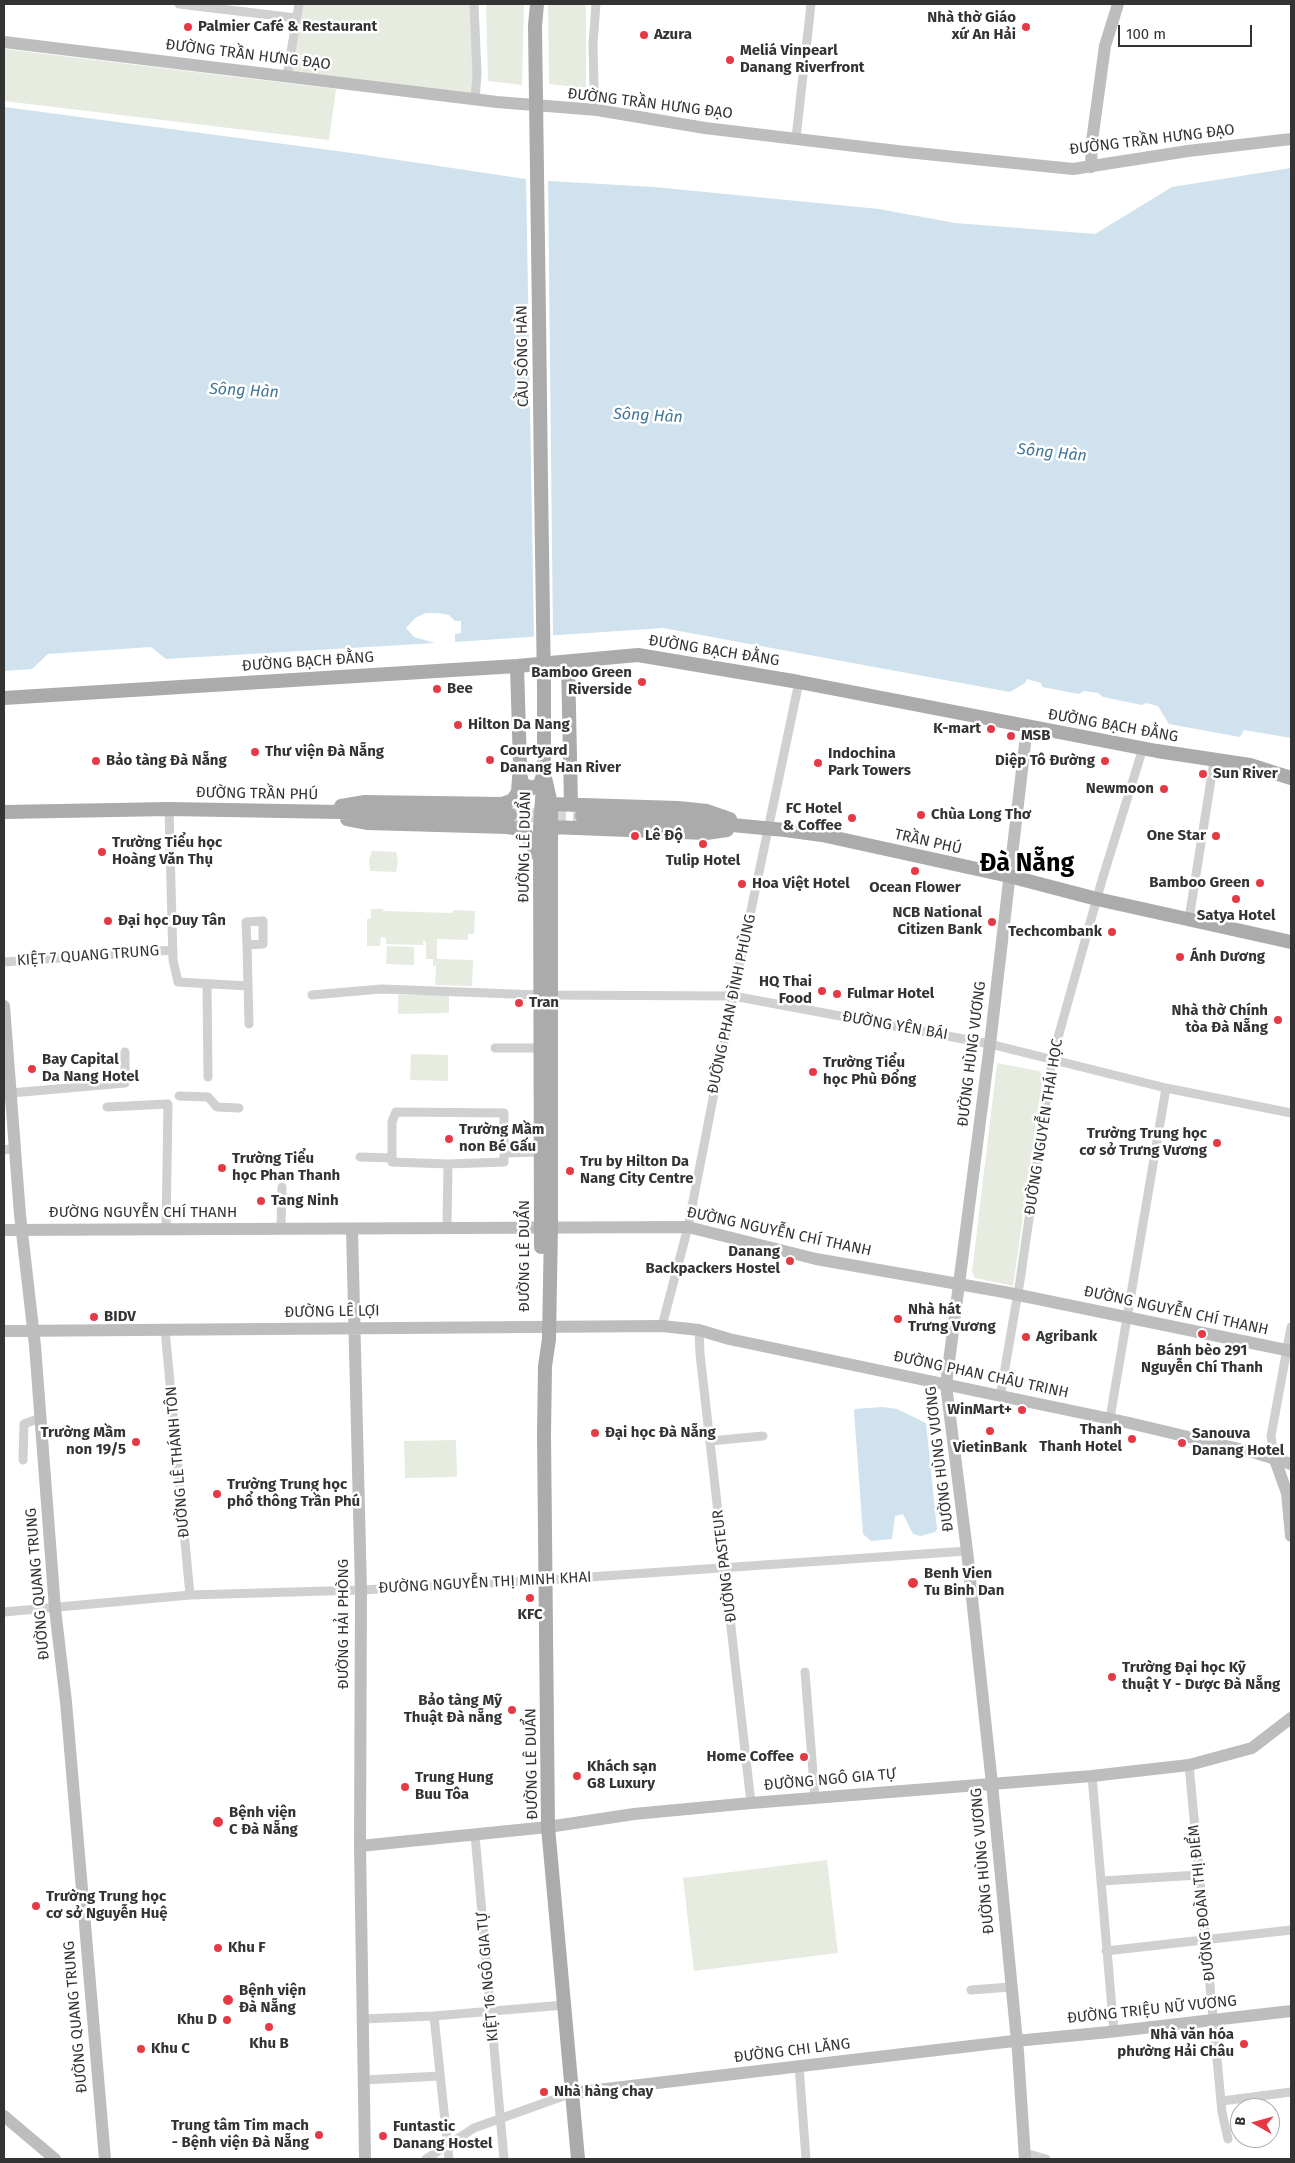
<!DOCTYPE html>
<meta charset="utf-8">
<style>
body{margin:0}
#map{position:relative;width:1295px;height:2163px;overflow:hidden;background:#fff;font-family:"Fira Sans",sans-serif}
canvas{display:block}
.frame{position:absolute;inset:0;border:5px solid #333;pointer-events:none}
.north{position:absolute;left:1230px;top:2098px;width:50px;height:50px;box-sizing:border-box;background:#fff;border:1px solid #adadad;border-radius:50%;rotate:277deg;font-size:14px;font-weight:700;line-height:20px;text-align:center;color:#333}
.north::after{content:'';display:block;margin:auto;width:18px;height:22px;background:#e63946;clip-path:polygon(50% 0,100% 100%,50% 72%,0 100%)}
.scale{position:absolute;left:1118px;top:25px;width:134px;height:22px;box-sizing:border-box;border:2px solid #333;border-top:0;padding-left:6px;font-size:15px;line-height:18px;white-space:nowrap;color:#333;-webkit-text-stroke:4px #fff;paint-order:stroke}
</style>
<div id="map">
<canvas width="1295" height="2163"></canvas>
<div class="frame"></div>
<div class="north">B</div>
<div class="scale">100 m</div>
</div>
<script>
const ctx = document.querySelector('canvas').getContext('2d');
ctx.lineJoin = 'round';
function paint(path, color) { ctx.fillStyle = color; ctx.fill(path, 'evenodd'); }
const shape = rows => new Path2D(rows.map(r => 'M' + r).join(''));
function trace(path, color, width, dash) { ctx.strokeStyle = color; ctx.lineWidth = width; ctx.lineCap = dash ? 'butt' : 'round'; ctx.setLineDash(dash || []); ctx.stroke(path); }
function write(font, color, halo, rows, align = 'center') {
  ctx.font = font + ' "Fira Sans",sans-serif'; ctx.lineWidth = 5; ctx.setLineDash([]); ctx.textBaseline = 'middle'; ctx.strokeStyle = halo; ctx.fillStyle = color; for (const [text, x, y, turn = 0] of rows) {
    ctx.save(); ctx.translate(x, y); ctx.rotate((+turn || 0) * Math.PI / 180); ctx.textAlign = isNaN(turn) ? turn : align; if (halo) ctx.strokeText(text, 0, 0); ctx.fillText(text, 0, 0); ctx.restore();
  }
}
paint(shape([
 [299,4,473,4,475,99,287,76],
 [486,4,524,4,522,85,488,81],
 [548,4,586,4,586,88,549,84],
 [4,49,336,89,329,140,4,101],
 [372,851,396,852,398,861,396,872,370,871,369,860],
 [371,909,383,909,383,911,453,913,453,910,475,911,474,934,468,934,468,940,437,939,437,959,473,960,472,986,435,985,436,966,433,966,433,959,426,959,426,941,423,941,423,945,386,944,386,938,381,937,380,946,367,946,367,919,371,918],
 [387,946,414,947,414,965,386,964],
 [398,995,449,995,449,1013,398,1014],
 [411,1054,448,1055,448,1081,410,1080],
 [997,1063,1039,1071,1043,1077,1013,1286,975,1278,972,1272],
 [456,1440,457,1477,405,1478,404,1441],
 [827,1860,838,1953,694,1971,683,1878]
]), '#e6ecdf');
paint(shape([
 [4,107,352,153,532,180,654,187,879,209,955,223,1095,234,1172,187,1291,168,1291,738,1244,730,1240,737,1169,724,1158,706,1146,703,1142,705,1103,697,1098,693,1084,691,1079,694,1042,687,1041,683,1027,679,1025,683,1010,692,663,628,455,642,455,634,461,633,461,621,455,621,449,615,438,613,426,613,415,618,406,628,414,637,435,643,166,659,151,647,48,654,32,669,4,671],
 [883,1407,897,1409,926,1423,937,1529,935,1532,921,1536,913,1534,903,1514,895,1516,892,1539,871,1541,863,1534,854,1411,855,1409]
]), '#cfe2ee');
paint(shape([
 [526,176,548,178,553,637,534,639]
]), '#fff');
trace(shape([
 [510,815,582,816]
]), '#d6d6d6', 14, [14, 7]);
trace(shape([
 [179,4,296,18],
 [474,4,477,74,475,99],
 [596,4,593,44,594,87,597,110],
 [287,76,299,4],
 [796,138,811,4],
 [169,809,173,960,178,982,248,986],
 [1189,919,1214,761],
 [247,945,263,944,263,921,246,922,247,945,249,1024],
 [4,962,173,950],
 [207,984,208,1077],
 [312,995,381,989,540,995,733,996,990,1044,1166,1088,1291,1113],
 [495,1048,540,1048],
 [11,1093,125,1083,125,1052],
 [179,1096,208,1097,217,1107,239,1108],
 [107,1107,168,1104,166,1229],
 [4,1150,15,1148],
 [504,1153,541,1152],
 [360,1157,392,1158],
 [447,1227,448,1164,392,1162,392,1122,396,1112,504,1113,504,1162,448,1164],
 [281,1228,282,1187],
 [662,1326,688,1227,733,996,799,682],
 [165,1330,190,1595],
 [699,1330,700,1354,751,1803],
 [1000,1397,1020,1281,1052,1059,1102,880,1143,748],
 [1110,1418,1166,1088],
 [710,1441,763,1436],
 [1274,1457,1271,1436,1291,1327],
 [23,1460,24,1424,40,1418],
 [4,1612,190,1595,361,1590,546,1580,967,1551],
 [805,1672,815,1798],
 [1189,1765,1222,2112,1228,2139],
 [1092,1776,1114,2032],
 [475,1835,504,2159],
 [1101,1881,1199,1875],
 [1106,1951,1291,1930],
 [971,1990,1011,1987],
 [434,2016,449,2159],
 [363,2019,434,2016,564,2005],
 [799,2066,806,2159],
 [364,2080,440,2076],
 [1222,2101,1291,2092],
 [1025,2153,1046,2159],
 [426,2159,474,2128,572,2093]
]), '#d0d0d0', 9);
trace(shape([
 [4,42,497,102,597,110,705,128,897,151,1073,169,1188,151,1291,139],
 [1091,167,1092,141,1105,46,1118,4],
 [4,1006,20,1215,35,1346,55,1609,66,1702,105,2159],
 [352,1229,361,1590,360,1846,365,2159],
 [4,1230,688,1227,816,1259,1004,1292,1291,1351],
 [4,1331,662,1326,699,1330,729,1339,1125,1422,1256,1453,1291,1464],
 [1274,1457,1287,1493,1291,1536],
 [360,1846,548,1827,634,1814,751,1803,1092,1776,1189,1765,1252,1748,1291,1718],
 [572,2093,1005,2042,1109,2032,1291,2011],
 [4,2116,55,2159],
 [1025,2159,1018,2052,992,1784,967,1551,946,1385,990,1044,1027,727]
]), '#bdbdbd', 12);
trace(shape([
 [535,26,537,4],
 [539,318,541,482],
 [568,662,571,805],
 [4,698,517,666,638,655,799,682,1157,751,1250,765,1291,778],
 [544,773,551,804,551,1226,549,1339,545,1366,544,1435,548,1827,578,2159],
 [520,775,523,785,533,788,540,784,544,773,544,687],
 [551,804,678,808,707,811,730,819],
 [341,806,365,802,502,804,513,800,518,792,520,764,517,666],
 [4,812,169,809,510,815],
 [582,816,679,820,785,830,822,835,1009,876,1097,899,1291,942],
 [347,819,368,823,507,827,520,829,526,834,538,855],
 [550,827,706,833,727,830],
 [541,1247,540,827,543,786]
]), '#ababab', 14);
trace(shape([
 [535,26,539,318],
 [541,482,544,687]
]), '#ababab', 14);
for (const [x, y, r, color] of [
 [188,27,5,"#e63946"],
 [1026,27,5,"#e63946"],
 [644,35,5,"#e63946"],
 [730,60,5,"#e63946"],
 [642,682,5,"#e63946"],
 [437,689,5,"#e63946"],
 [458,725,5,"#e63946"],
 [991,729,5,"#e63946"],
 [1011,736,5,"#e63946"],
 [255,752,5,"#e63946"],
 [490,760,5,"#e63946"],
 [96,761,5,"#e63946"],
 [1105,761,5,"#e63946"],
 [818,763,5,"#e63946"],
 [1203,774,5,"#e63946"],
 [1164,789,5,"#e63946"],
 [921,815,5,"#e63946"],
 [852,818,5,"#e63946"],
 [635,836,5,"#e63946"],
 [1216,836,5,"#e63946"],
 [703,844,5,"#e63946"],
 [102,852,5,"#e63946"],
 [915,871,5,"#e63946"],
 [1260,883,5,"#e63946"],
 [742,884,5,"#e63946"],
 [1236,899,5,"#e63946"],
 [108,921,5,"#e63946"],
 [992,922,5,"#e63946"],
 [1112,932,5,"#e63946"],
 [1180,957,5,"#e63946"],
 [822,991,5,"#e63946"],
 [837,994,5,"#e63946"],
 [519,1003,5,"#e63946"],
 [1278,1020,5,"#e63946"],
 [32,1069,5,"#e63946"],
 [813,1072,5,"#e63946"],
 [449,1139,5,"#e63946"],
 [1217,1143,5,"#e63946"],
 [222,1168,5,"#e63946"],
 [570,1171,5,"#e63946"],
 [261,1201,5,"#e63946"],
 [790,1261,5,"#e63946"],
 [94,1317,5,"#e63946"],
 [898,1319,5,"#e63946"],
 [1202,1334,5,"#e63946"],
 [1026,1337,5,"#e63946"],
 [1022,1410,5,"#e63946"],
 [990,1431,5,"#e63946"],
 [595,1433,5,"#e63946"],
 [1132,1439,5,"#e63946"],
 [136,1442,5,"#e63946"],
 [1182,1443,5,"#e63946"],
 [217,1494,5,"#e63946"],
 [913,1583,6,"#e63946"],
 [530,1598,5,"#e63946"],
 [1112,1677,5,"#e63946"],
 [512,1710,5,"#e63946"],
 [804,1757,5,"#e63946"],
 [577,1776,5,"#e63946"],
 [405,1787,5,"#e63946"],
 [218,1822,6,"#e63946"],
 [36,1906,5,"#e63946"],
 [218,1948,5,"#e63946"],
 [228,2000,6,"#e63946"],
 [227,2020,5,"#e63946"],
 [269,2027,5,"#e63946"],
 [1244,2044,5,"#e63946"],
 [141,2049,5,"#e63946"],
 [544,2092,5,"#e63946"],
 [319,2135,5,"#e63946"],
 [383,2136,5,"#e63946"]
]) { const dot = new Path2D(); dot.arc(x, y, r, 0, 2 * Math.PI); ctx.fillStyle = color; ctx.fill(dot); trace(dot, '#fff', 2); }
write('bold 15px', '#333', '#fff', [
 ["Nhà thờ Giáo",1016,18,"right"],
 ["xứ An Hải",1016,35,"right"],
 ["Palmier Café & Restaurant",198,27],
 ["Azura",654,35],
 ["Meliá Vinpearl",740,51],
 ["Danang Riverfront",740,68],
 ["Bamboo Green",632,673,"right"],
 ["Riverside",632,690,"right"],
 ["Bee",447,689],
 ["Hilton Da Nang",468,725],
 ["K-mart",981,729,"right"],
 ["MSB",1021,736],
 ["Courtyard",500,751],
 ["Danang Han River",500,768],
 ["Thư viện Đà Nẵng",265,752],
 ["Indochina",828,754],
 ["Park Towers",828,771],
 ["Bảo tàng Đà Nẵng",106,761],
 ["Diệp Tô Đường",1095,761,"right"],
 ["Sun River",1213,774],
 ["Newmoon",1154,789,"right"],
 ["FC Hotel",842,809,"right"],
 ["& Coffee",842,826,"right"],
 ["Chùa Long Thơ",931,815],
 ["Lê Độ",645,836],
 ["One Star",1206,836,"right"],
 ["Trường Tiểu học",112,843],
 ["Hoàng Văn Thụ",112,860],
 ["Tulip Hotel",703,861,"center"],
 ["Bamboo Green",1250,883,"right"],
 ["Hoa Việt Hotel",752,884],
 ["Ocean Flower",915,888,"center"],
 ["NCB National",982,913,"right"],
 ["Citizen Bank",982,930,"right"],
 ["Satya Hotel",1236,916,"center"],
 ["Đại học Duy Tân",118,921],
 ["Techcombank",1102,932,"right"],
 ["Ánh Dương",1190,957],
 ["HQ Thai",812,982,"right"],
 ["Food",812,999,"right"],
 ["Fulmar Hotel",847,994],
 ["Tran",529,1003],
 ["Nhà thờ Chính",1268,1011,"right"],
 ["tòa Đà Nẵng",1268,1028,"right"],
 ["Bay Capital",42,1060],
 ["Da Nang Hotel",42,1077],
 ["Trường Tiểu",823,1063],
 ["học Phù Đổng",823,1080],
 ["Trường Mầm",459,1130],
 ["non Bé Gấu",459,1147],
 ["Trường Trung học",1207,1134,"right"],
 ["cơ sở Trưng Vương",1207,1151,"right"],
 ["Trường Tiểu",232,1159],
 ["học Phan Thanh",232,1176],
 ["Tru by Hilton Da",580,1162],
 ["Nang City Centre",580,1179],
 ["Tang Ninh",271,1201],
 ["Danang",780,1252,"right"],
 ["Backpackers Hostel",780,1269,"right"],
 ["Nhà hát",908,1310],
 ["Trưng Vương",908,1327],
 ["BIDV",104,1317],
 ["Agribank",1036,1337],
 ["Bánh bèo 291",1202,1351,"center"],
 ["Nguyễn Chí Thanh",1202,1368,"center"],
 ["WinMart+",1012,1410,"right"],
 ["Thanh",1122,1430,"right"],
 ["Thanh Hotel",1122,1447,"right"],
 ["Trường Mầm",126,1433,"right"],
 ["non 19/5",126,1450,"right"],
 ["Đại học Đà Nẵng",605,1433],
 ["Sanouva",1192,1434],
 ["Danang Hotel",1192,1451],
 ["VietinBank",990,1448,"center"],
 ["Trường Trung học",227,1485],
 ["phổ thông Trần Phú",227,1502],
 ["Benh Vien",924,1574],
 ["Tu Binh Dan",924,1591],
 ["KFC",530,1615,"center"],
 ["Trường Đại học Kỹ",1122,1668],
 ["thuật Y - Dược Đà Nẵng",1122,1685],
 ["Bảo tàng Mỹ",502,1701,"right"],
 ["Thuật Đà nẵng",502,1718,"right"],
 ["Home Coffee",794,1757,"right"],
 ["Khách sạn",587,1767],
 ["G8 Luxury",587,1784],
 ["Trung Hung",415,1778],
 ["Buu Tôa",415,1795],
 ["Bệnh viện",229,1813],
 ["C Đà Nẵng",229,1830],
 ["Trường Trung học",46,1897],
 ["cơ sở Nguyễn Huệ",46,1914],
 ["Khu F",228,1948],
 ["Bệnh viện",239,1991],
 ["Đà Nẵng",239,2008],
 ["Khu D",217,2020,"right"],
 ["Nhà văn hóa",1234,2035,"right"],
 ["phường Hải Châu",1234,2052,"right"],
 ["Khu B",269,2044,"center"],
 ["Khu C",151,2049],
 ["Nhà hàng chay",554,2092],
 ["Trung tâm Tim mạch",309,2126,"right"],
 ["- Bệnh viện Đà Nẵng",309,2143,"right"],
 ["Funtastic",393,2127],
 ["Danang Hostel",393,2144]
], 'left');
write('15px', '#333', '#fff', [
 ["ĐƯỜNG TRẦN HƯNG ĐẠO",248,55,7],
 ["ĐƯỜNG TRẦN HƯNG ĐẠO",650,104,7],
 ["ĐƯỜNG TRẦN HƯNG ĐẠO",1152,140,-7],
 ["CẦU SÔNG HÀN",523,356,-91],
 ["ĐƯỜNG BẠCH ĐẰNG",714,651,9],
 ["ĐƯỜNG BẠCH ĐẰNG",308,662,-4],
 ["ĐƯỜNG BẠCH ĐẰNG",1113,726,10],
 ["ĐƯỜNG TRẦN PHÚ",257,794,1],
 ["TRẦN PHÚ",928,842,13],
 ["ĐƯỜNG LÊ DUẨN",525,847,-89],
 ["KIỆT 7 QUANG TRUNG",88,956,-4],
 ["ĐƯỜNG PHAN ĐÌNH PHÙNG",732,1004,-78],
 ["ĐƯỜNG YÊN BÁI",895,1026,10],
 ["ĐƯỜNG HÙNG VƯƠNG",972,1054,-83],
 ["ĐƯỜNG NGUYỄN THÁI HỌC",1044,1127,-81],
 ["ĐƯỜNG NGUYỄN CHÍ THANH",143,1213],
 ["ĐƯỜNG NGUYỄN CHÍ THANH",779,1232,12],
 ["ĐƯỜNG LÊ DUẨN",525,1256,-90],
 ["ĐƯỜNG NGUYỄN CHÍ THANH",1176,1311,12],
 ["ĐƯỜNG LÊ LỢI",332,1312,-1],
 ["ĐƯỜNG PHAN CHÂU TRINH",981,1375,12],
 ["ĐƯỜNG HÙNG VƯƠNG",940,1459,-97],
 ["ĐƯỜNG LÊ THÁNH TÔN",178,1462,-95],
 ["ĐƯỜNG PASTEUR",725,1566,-97],
 ["ĐƯỜNG NGUYỄN THỊ MINH KHAI",485,1583,-3],
 ["ĐƯỜNG QUANG TRUNG",38,1584,-95],
 ["ĐƯỜNG HẢI PHÒNG",344,1624,-90],
 ["ĐƯỜNG LÊ DUẨN",532,1764,-91],
 ["ĐƯỜNG NGÔ GIA TỰ",830,1780,-5],
 ["ĐƯỜNG HÙNG VƯƠNG",983,1861,-95],
 ["ĐƯỜNG ĐOÀN THỊ ĐIỂM",1202,1903,-96],
 ["KIỆT 16 NGÔ GIA TỰ",488,1977,-95],
 ["ĐƯỜNG TRIỆU NỮ VƯƠNG",1152,2010,-6],
 ["ĐƯỜNG QUANG TRUNG",76,2017,-95],
 ["ĐƯỜNG CHI LĂNG",792,2051,-7]
]);
write('italic 16px', '#3f7597', '#fff', [
 ["Sông Hàn",244,391,3],
 ["Sông Hàn",648,416,3],
 ["Sông Hàn",1052,453,6]
]);
write('bold 25px', '#000', '#fff', [
 ["Đà Nẵng",1027,864]
]);
</script>
